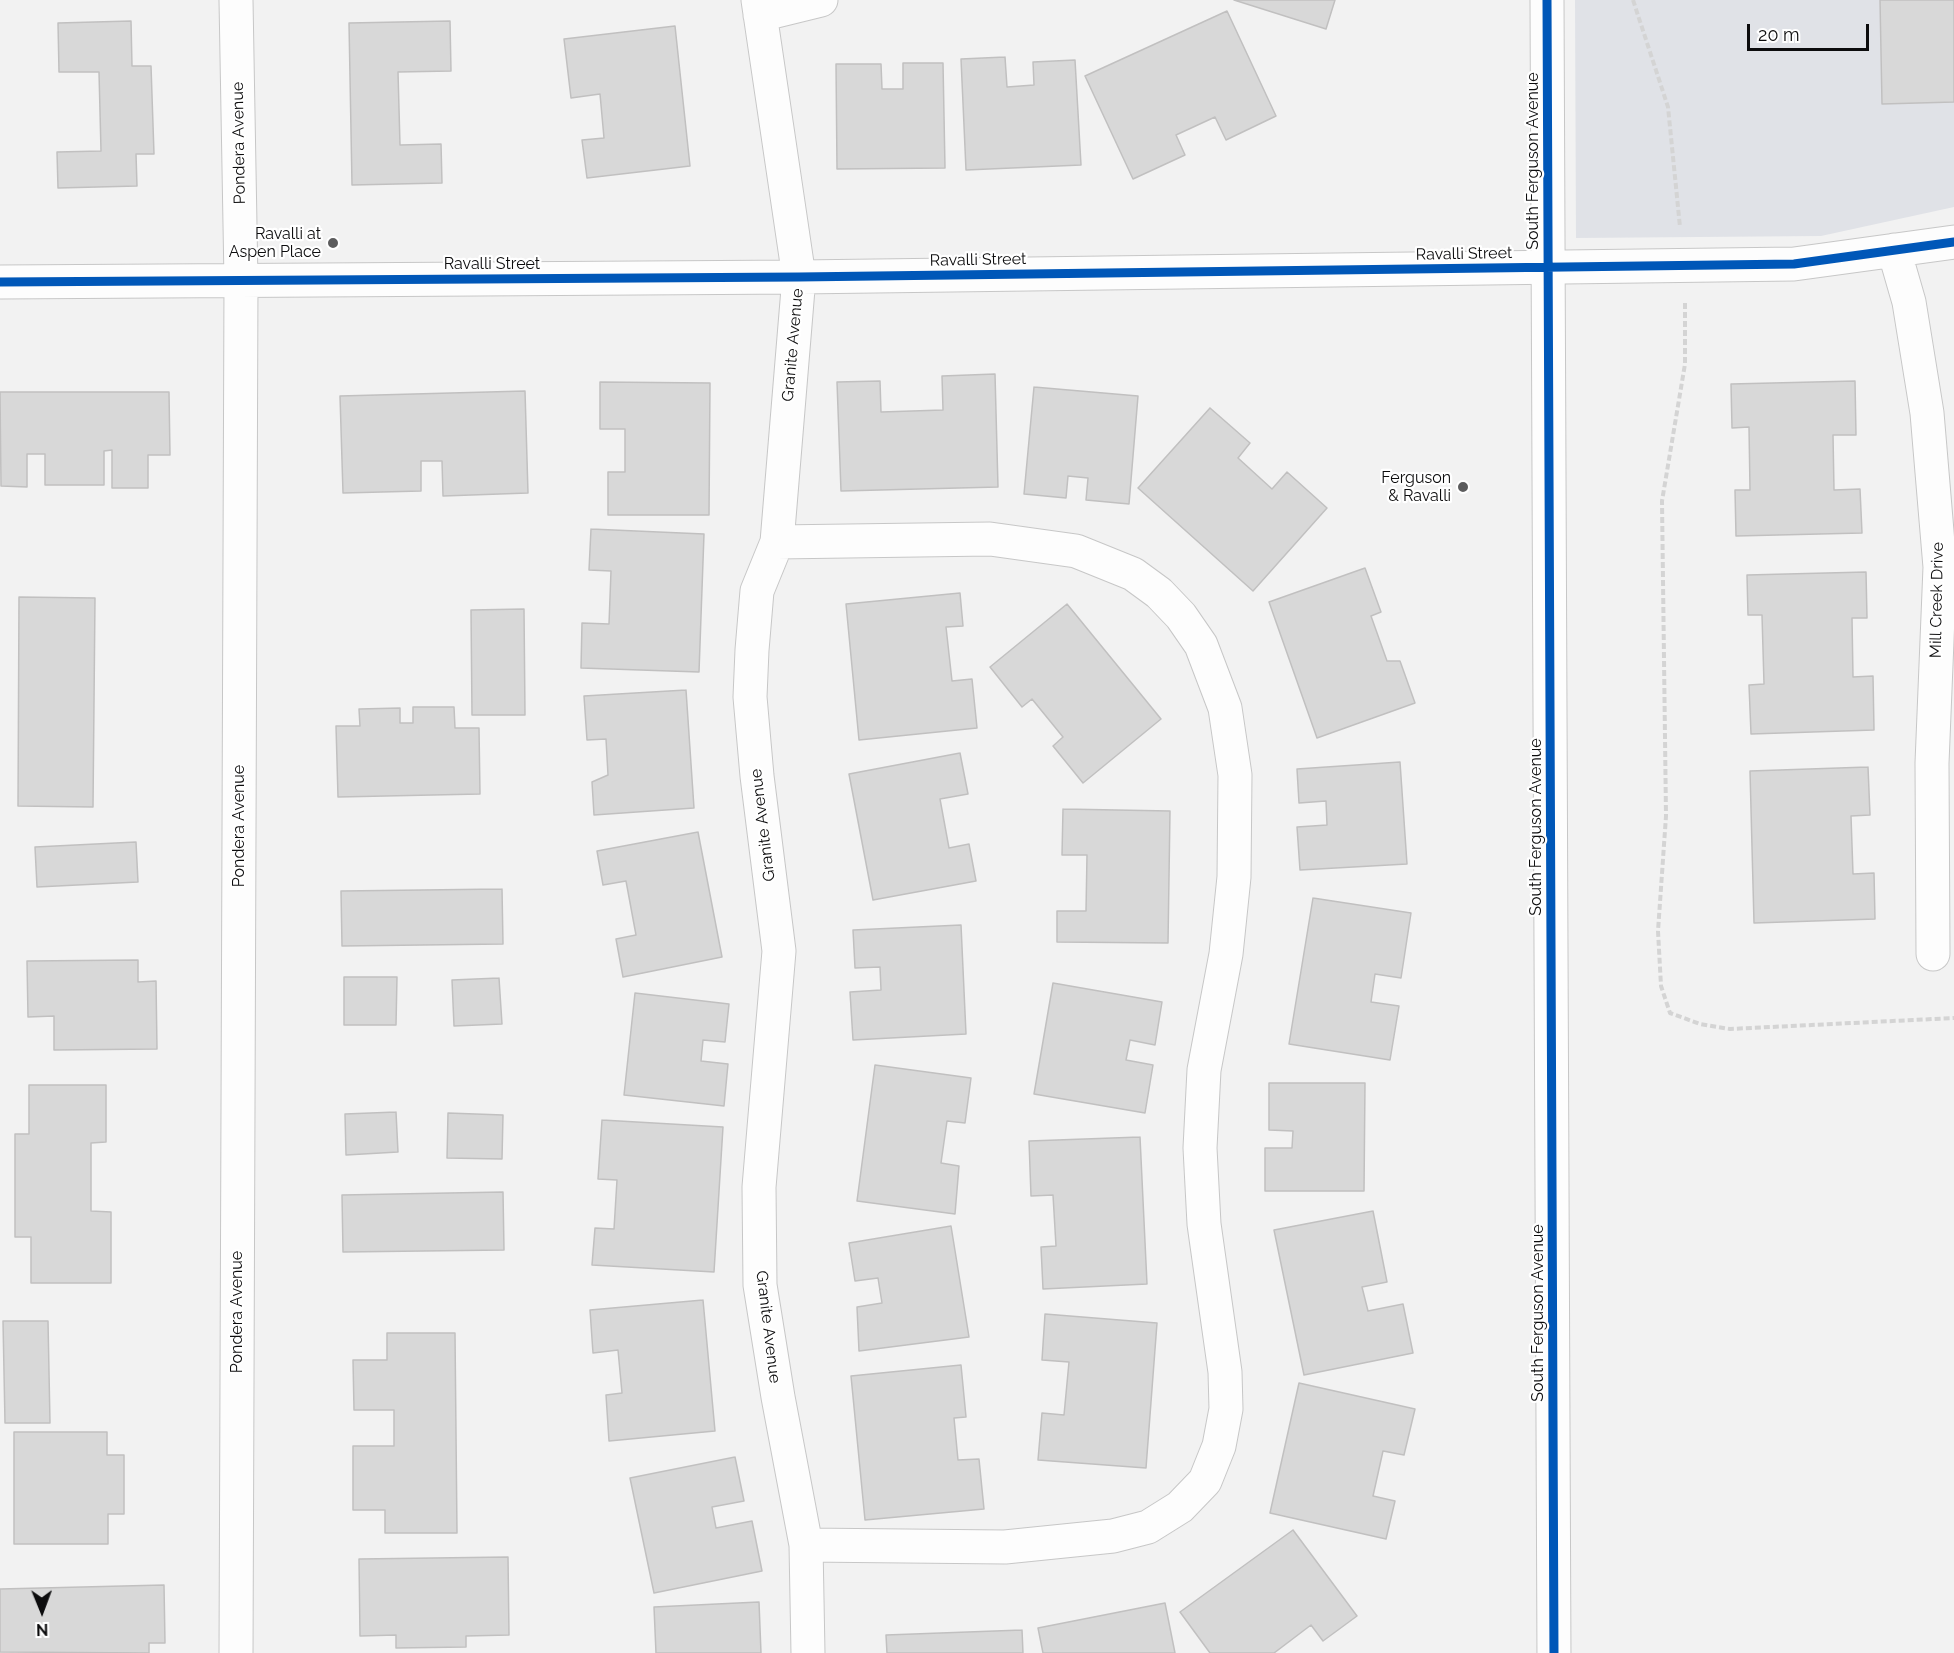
<!DOCTYPE html>
<style>
body{margin:0}
#map{position:relative;width:1954px;height:1653px;overflow:hidden;background:#f2f2f2;font-family:Raleway,sans-serif}
canvas{display:block}
.north{position:absolute;left:12px;top:1581px;width:60px;height:60px;-webkit-text-stroke:4px #fff;paint-order:stroke;rotate:179deg;font-size:16px;font-weight:700;line-height:24px;text-align:center;color:#0c0c0d}
.north::after{content:'';display:block;margin:auto;width:21px;height:27px;background:#0c0c0d;clip-path:polygon(50% 0,100% 100%,50% 72%,0 100%)}
.scale{position:absolute;left:1747px;top:24px;width:122px;height:27px;box-sizing:border-box;border:3px solid #0c0c0d;border-top:0;padding-left:8px;font-size:18px;line-height:21px;white-space:nowrap;color:#0c0c0d;-webkit-text-stroke:4px #fff;paint-order:stroke}
</style>
<div id="map">
<canvas width="1954" height="1653"></canvas>
<div class="north">N</div>
<div class="scale">20 m</div>
</div>
<script>
const ctx = document.querySelector('canvas').getContext('2d');
ctx.lineJoin = 'round';
function paint(path, color) { ctx.fillStyle = color; ctx.fill(path, 'evenodd'); }
const shape = rows => new Path2D(rows.map(r => 'M' + r).join(''));
function trace(path, color, width, dash) { ctx.strokeStyle = color; ctx.lineWidth = width; ctx.lineCap = dash ? 'butt' : 'round'; ctx.setLineDash(dash || []); ctx.stroke(path); }
function write(font, color, halo, rows, align = 'center') {
  ctx.font = font + ' Raleway,sans-serif'; ctx.lineWidth = 4.5; ctx.setLineDash([]); ctx.textBaseline = 'middle'; ctx.strokeStyle = halo; ctx.fillStyle = color; for (const [text, x, y, turn = 0] of rows) {
    ctx.save(); ctx.translate(x, y); ctx.rotate((+turn || 0) * Math.PI / 180); ctx.textAlign = isNaN(turn) ? turn : align; if (halo) ctx.strokeText(text, 0, 0); ctx.fillText(text, 0, 0); ctx.restore();
  }
}
paint(shape([
 [1575,0,1954,0,1954,207,1821,236,1576,238]
]), '#e0e2e7');
const building = shape([
 [1234,0,1335,0,1326,29,1234,0],
 [1880,0,1954,0,1954,102,1882,104,1880,0],
 [1227,11,1276,116,1226,140,1215,117,1176,135,1185,155,1133,179,1085,76,1227,11],
 [131,21,132,66,151,66,154,154,136,154,137,186,58,188,57,152,101,151,99,72,59,72,58,23,131,21],
 [450,21,451,71,398,72,400,145,441,144,442,183,352,185,349,23,450,21],
 [675,26,690,166,587,178,582,140,604,138,600,94,571,98,564,39,675,26],
 [1005,57,1007,87,1034,85,1033,62,1075,60,1081,165,966,170,961,59,1005,57],
 [903,63,943,63,945,168,837,169,836,64,881,64,882,89,903,89,903,63],
 [995,374,998,487,841,491,837,382,880,381,881,412,943,410,942,376,995,374],
 [1855,381,1856,435,1833,435,1834,490,1860,489,1862,533,1736,536,1735,490,1750,490,1749,427,1732,428,1731,384,1855,381],
 [600,382,710,383,709,515,608,515,608,472,625,472,625,429,600,429,600,382],
 [1034,387,1138,396,1129,504,1086,500,1088,478,1068,476,1066,498,1024,494,1034,387],
 [525,391,528,493,443,496,442,461,421,461,421,491,343,493,340,396,525,391],
 [0,392,169,392,170,455,148,455,148,488,112,488,112,450,104,451,104,485,45,485,45,454,27,454,27,487,1,486,0,392],
 [1210,408,1250,443,1238,458,1272,489,1287,472,1327,508,1253,591,1138,488,1210,408],
 [591,529,704,534,699,672,581,668,582,623,609,624,611,571,589,570,591,529],
 [1365,568,1381,612,1371,616,1387,661,1400,661,1415,703,1317,738,1269,602,1365,568],
 [1866,572,1867,618,1852,618,1853,677,1873,676,1874,730,1751,734,1749,685,1764,684,1762,615,1748,615,1747,575,1866,572],
 [960,593,963,626,946,627,952,681,972,679,977,728,859,740,846,604,960,593],
 [19,597,95,598,93,807,18,806,19,597],
 [1067,604,1161,719,1083,783,1053,746,1063,737,1032,699,1022,707,990,667,1067,604],
 [524,609,525,715,472,715,471,610,524,609],
 [686,690,694,808,594,815,592,782,608,775,606,739,587,740,584,696,686,690],
 [413,707,454,707,455,728,479,728,480,794,338,797,336,726,360,726,359,709,400,708,400,723,413,723,413,707],
 [960,753,968,794,940,799,949,848,969,844,976,881,873,900,849,774,960,753],
 [1400,762,1407,864,1300,870,1297,827,1327,825,1326,801,1299,803,1297,769,1400,762],
 [1868,767,1870,815,1851,816,1853,874,1874,873,1875,919,1754,923,1750,771,1868,767],
 [1063,809,1170,811,1168,943,1057,942,1057,911,1086,911,1087,855,1062,855,1063,809],
 [698,832,722,957,623,977,616,939,636,935,626,881,603,885,597,851,698,832],
 [136,842,138,882,37,887,35,847,136,842],
 [502,889,503,944,342,946,341,891,502,889],
 [1313,898,1411,913,1401,978,1375,974,1371,1002,1399,1006,1390,1060,1289,1044,1313,898],
 [961,925,966,1034,853,1040,850,992,881,990,880,967,855,968,853,930,961,925],
 [138,960,138,982,156,981,157,1049,54,1050,54,1016,28,1017,27,961,138,960],
 [344,977,397,977,396,1025,344,1025,344,977],
 [499,978,502,1024,454,1026,452,980,499,978],
 [1053,983,1162,1002,1155,1045,1130,1040,1126,1060,1153,1065,1145,1113,1034,1094,1053,983],
 [635,993,729,1004,725,1042,703,1040,701,1061,728,1064,724,1106,624,1095,635,993],
 [875,1065,971,1078,965,1123,947,1121,941,1163,959,1166,955,1214,857,1201,875,1065],
 [1269,1083,1365,1083,1364,1191,1265,1191,1265,1148,1292,1148,1293,1131,1269,1130,1269,1083],
 [29,1085,106,1085,106,1142,91,1143,91,1211,111,1212,111,1283,31,1283,31,1237,15,1237,15,1134,29,1134,29,1085],
 [396,1112,398,1152,346,1155,345,1114,396,1112],
 [448,1113,503,1115,502,1159,447,1158,448,1113],
 [602,1120,723,1127,714,1272,592,1265,595,1228,614,1229,617,1180,598,1179,602,1120],
 [1140,1137,1147,1284,1043,1289,1041,1247,1056,1246,1053,1195,1031,1196,1029,1141,1140,1137],
 [503,1192,504,1250,343,1252,342,1195,503,1192],
 [1373,1211,1387,1282,1362,1287,1368,1311,1403,1304,1413,1353,1304,1375,1274,1230,1373,1211],
 [951,1226,969,1337,859,1351,857,1307,882,1303,878,1278,855,1281,849,1243,951,1226],
 [703,1300,715,1431,609,1441,606,1395,622,1393,618,1350,593,1353,590,1310,703,1300],
 [1045,1314,1157,1323,1146,1468,1038,1460,1042,1413,1064,1415,1069,1362,1042,1360,1045,1314],
 [3,1321,48,1321,50,1423,5,1423,3,1321],
 [387,1333,455,1333,457,1533,385,1533,385,1510,353,1510,353,1446,394,1446,394,1410,354,1410,353,1360,387,1360,387,1333],
 [961,1365,966,1417,954,1418,958,1460,979,1459,984,1509,865,1520,851,1376,961,1365],
 [1299,1383,1415,1409,1404,1455,1383,1451,1373,1496,1395,1501,1386,1539,1270,1513,1299,1383],
 [14,1432,107,1432,107,1455,124,1455,124,1514,108,1514,108,1544,14,1544,14,1432],
 [735,1457,744,1501,712,1507,716,1528,752,1521,762,1571,654,1593,630,1478,735,1457],
 [1293,1530,1357,1616,1323,1641,1311,1625,1274,1653,1210,1653,1180,1612,1293,1530],
 [508,1557,509,1635,466,1636,466,1647,396,1648,396,1635,360,1636,359,1559,508,1557],
 [164,1585,165,1643,149,1643,149,1653,0,1652,0,1589,164,1585],
 [759,1602,761,1653,656,1653,654,1607,759,1602],
 [1165,1603,1175,1653,1043,1653,1038,1628,1165,1603],
 [1022,1630,1023,1653,887,1653,886,1635,1022,1630]
]);
paint(building, '#d8d8d8');
trace(building, '#c1c0c0', 1.5);
const street = shape([
 [758,0,799,277,777,542,757,591,752,650,750,697,757,776,779,951,759,1187,760,1285,778,1397,806,1545,808,1653],
 [760,15,821,0],
 [1894,250,1909,302,1927,413,1940,567,1932,763,1933,954],
 [0,282,799,277,1794,264,1954,242],
 [777,542,990,539,1076,551,1133,574,1159,593,1181,616,1201,645,1225,708,1235,775,1234,877,1226,954,1204,1070,1200,1148,1204,1224,1225,1372,1226,1409,1219,1446,1205,1481,1180,1507,1148,1527,1113,1536,1005,1547,806,1545],
 [236,1653,241,281,236,0]
]);
const secondary = shape([
 [1547,0,1554,1653]
]);
trace(street, '#c7c7c7', 35);
trace(secondary, '#c7c7c7', 35);
trace(shape([
 [1633,0,1668,107,1680,227],
 [1685,303,1685,364,1662,501,1666,816,1658,931,1661,986,1670,1013,1700,1024,1730,1029,1954,1018]
]), '#d4d4d4', 4, [6, 3]);
trace(street, '#fdfdfd', 33);
trace(secondary, '#fdfdfd', 33);
trace(shape([
 [1547,0,1554,1653],
 [0,282,799,277,1794,264,1954,242]
]), '#0057b8', 9);
for (const [x, y, r, color] of [
 [333,243,6,"#5c5c5d"],
 [1463,487,6,"#5c5c5d"]
]) { const dot = new Path2D(); dot.arc(x, y, r, 0, 2 * Math.PI); ctx.fillStyle = color; ctx.fill(dot); trace(dot, '#fff', 2); }
write('16px', '#0c0c0d', '#fff', [
 ["Pondera Avenue",239,143,-91],
 ["South Ferguson Avenue",1533,161,-90],
 ["Ravalli Street",1464,254,-1],
 ["Ravalli Street",978,260,-1],
 ["Ravalli Street",492,264],
 ["Granite Avenue",793,345,-85],
 ["Mill Creek Drive",1937,600,-89],
 ["Granite Avenue",763,825,-97],
 ["Pondera Avenue",239,826,-90],
 ["South Ferguson Avenue",1536,827,-90],
 ["Pondera Avenue",237,1312,-90],
 ["South Ferguson Avenue",1538,1313,-90],
 ["Granite Avenue",768,1327,83]
]);
write('16px', '#0c0c0d', '#fff', [
 ["Ravalli at",321,234],
 ["Aspen Place",321,252],
 ["Ferguson",1451,478],
 ["& Ravalli",1451,496]
], 'right');
</script>
